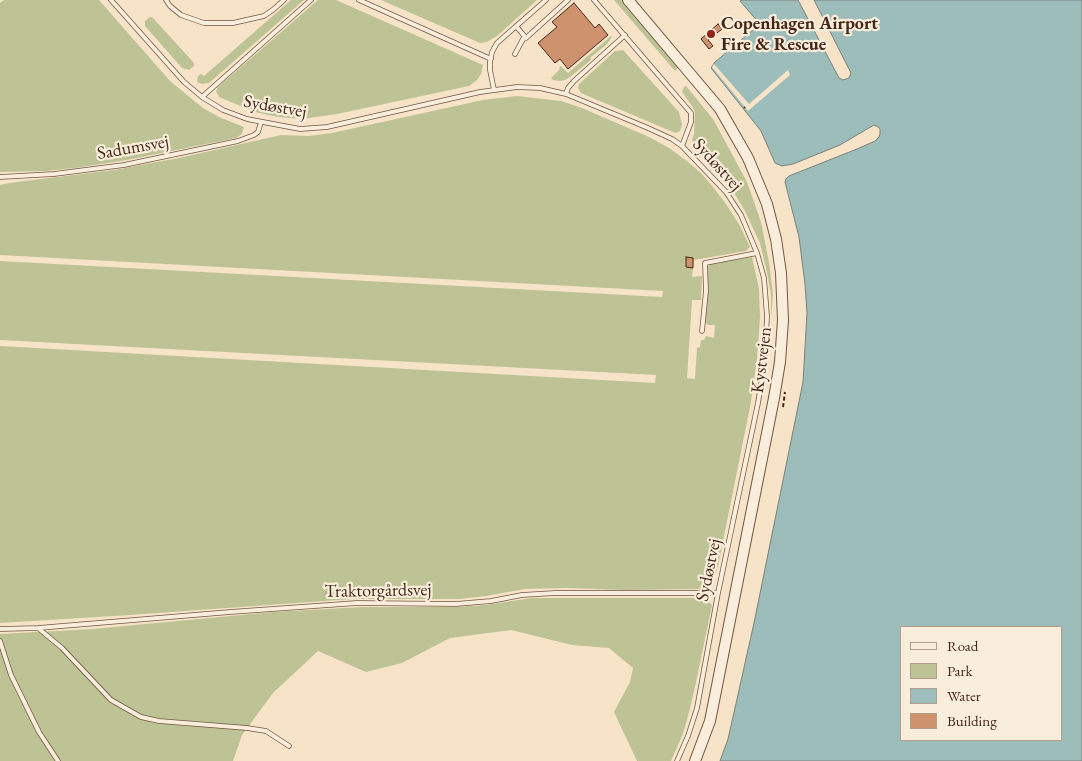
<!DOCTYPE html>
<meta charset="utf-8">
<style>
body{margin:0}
#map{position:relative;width:1082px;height:761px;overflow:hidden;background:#f6e3c8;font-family:"EB Garamond",serif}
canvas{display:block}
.legend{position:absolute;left:900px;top:626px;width:162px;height:115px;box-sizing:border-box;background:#f9eddb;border:1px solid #b19e8d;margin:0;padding:6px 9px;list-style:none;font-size:15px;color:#462819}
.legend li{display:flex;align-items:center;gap:10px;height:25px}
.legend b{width:25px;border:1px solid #b19e8d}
</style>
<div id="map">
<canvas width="1082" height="761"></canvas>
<ul class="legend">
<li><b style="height:6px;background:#f9eddb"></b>Road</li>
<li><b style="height:14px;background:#bec395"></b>Park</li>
<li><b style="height:14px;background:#9dbdba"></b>Water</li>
<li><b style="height:14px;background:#cf926f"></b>Building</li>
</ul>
</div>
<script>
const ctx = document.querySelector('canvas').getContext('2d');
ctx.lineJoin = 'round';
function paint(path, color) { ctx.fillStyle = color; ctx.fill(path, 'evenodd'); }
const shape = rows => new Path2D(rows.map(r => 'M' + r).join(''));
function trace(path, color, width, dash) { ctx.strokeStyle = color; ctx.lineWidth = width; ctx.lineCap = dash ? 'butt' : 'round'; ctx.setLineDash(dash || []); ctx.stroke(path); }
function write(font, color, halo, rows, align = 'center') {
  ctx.font = font + ' "EB Garamond",serif'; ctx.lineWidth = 4.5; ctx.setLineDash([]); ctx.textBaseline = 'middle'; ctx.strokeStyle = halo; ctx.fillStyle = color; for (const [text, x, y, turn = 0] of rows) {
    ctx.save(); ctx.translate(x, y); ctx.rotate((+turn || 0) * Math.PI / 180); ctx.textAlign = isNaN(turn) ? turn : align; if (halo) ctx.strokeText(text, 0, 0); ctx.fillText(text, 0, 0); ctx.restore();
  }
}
paint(shape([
 [4,0,99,0,170,81,203,108,219,117,244,127,242,134,236,138,127,160,75,168,45,171,0,172,0,3],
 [291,0,304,0,209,83,202,84,197,82,198,76,201,74,204,76],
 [318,0,336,0,483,65,481,74,477,80,469,86,337,114,302,119,278,117,255,112,219,97,216,91,218,87],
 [381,0,537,0,497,36,487,42,480,43],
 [614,0,622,0,679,67,675,71],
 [150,17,153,18,194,63,194,66,189,70,182,68,145,26,145,21],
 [611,36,612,37,607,44,590,58,591,60,570,77,565,80,560,81,553,80,551,78,560,69,559,68,561,66,568,73],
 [623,50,679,112,682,125,680,131,676,133,673,132,581,93,578,88,579,84,615,51],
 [686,86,713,119,747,182,761,222,769,262,773,295,771,318,771,295,767,272,760,243,745,211,733,191,715,169,695,149,692,140,694,134,695,112,692,106,682,92,684,87],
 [517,96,561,101,582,108,649,137,669,148,687,161,701,173,713,187,726,204,740,226,750,247,746,251,694,260,692,277,702,276,701,300,692,300,687,378,695,379,697,348,700,347,701,340,704,340,706,336,714,338,715,325,708,325,705,322,708,267,710,264,752,257,759,289,760,317,757,359,751,402,718,566,712,583,705,587,698,589,625,590,567,588,525,589,486,596,459,599,352,599,130,615,0,623,0,346,655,383,656,375,0,340,0,261,662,297,663,291,0,255,0,185,9,183,114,170,179,158,281,135,309,136,332,133,483,100],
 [532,598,705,598,712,605,695,687,687,720,682,736,671,761,637,761,614,712,630,682,633,668,609,648,572,645,511,630,450,638,402,663,366,672,318,651,273,693,242,735,233,761,0,761,0,634,93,629,273,612,364,607,457,607,485,605]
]), '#bec395');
const water = shape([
 [742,0,798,0,839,78,843,80,849,78,851,73,814,0,1082,0,1082,761,720,761,728,739,733,717,754,623,803,382,807,313,805,284,799,237,785,182,786,179,789,176,857,149,875,141,879,137,880,134,880,129,878,127,874,125,840,145,793,164,782,166,775,163,761,131,711,68,715,62,760,24,740,1,742,0],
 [901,627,1061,627,1061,740,901,740,901,627]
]);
paint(water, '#9dbdba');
trace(water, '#7a817a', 1);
paint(shape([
 [714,64,749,104,788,70,790,75,748,111,712,67]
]), '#f6e3c8');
const building = shape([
 [574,3,595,28,599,24,608,35,568,69,560,59,555,63,538,43,557,27,552,22,574,3],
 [718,24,722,29,708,40,713,46,709,49,701,39,718,24],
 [686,257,693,258,693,268,686,267,686,257]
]);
paint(building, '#cf926f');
trace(building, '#462819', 1);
const service = shape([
 [111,0,184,82,202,97,223,110,247,119,300,129,327,127,480,92,517,87,540,88,566,94,648,128,672,139,682,146,726,192,741,215,757,253,764,278,767,316,765,359,758,403,718,593,697,708,688,736,677,761],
 [166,0,170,6,181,15,204,23,233,23,264,16,274,9,284,0],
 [359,0,491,59],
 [594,0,691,113,691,122,682,146],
 [516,26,526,38,568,0],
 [515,54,523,39,526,38],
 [494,90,490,70,490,62,492,52,497,43,546,0],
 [566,94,568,88,574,81,625,35],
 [202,97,311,0],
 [0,177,54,174,124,165,238,141,254,135,258,132,261,122],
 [702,331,706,291,705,263,757,253],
 [38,628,230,612,357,603,456,604,491,601,522,595,555,593,718,593],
 [0,629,38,628,62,648,111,700,141,717,159,721,247,728,266,731,289,746],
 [0,641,11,675,39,732,58,761]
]);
const tertiary = shape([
 [628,0,720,109,748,158,767,204,776,239,781,273,783,320,780,362,774,398,710,721,695,761]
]);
trace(service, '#725745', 5.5);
trace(tertiary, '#725745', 12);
trace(shape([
 [744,108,745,107],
 [783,407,785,392]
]), '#462819', 2, [4, 2.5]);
trace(service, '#f9eddb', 4);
trace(tertiary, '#f9eddb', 10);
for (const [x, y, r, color] of [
 [711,34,5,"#8f2418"]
]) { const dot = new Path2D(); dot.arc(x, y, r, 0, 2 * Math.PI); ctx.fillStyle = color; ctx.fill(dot); trace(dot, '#f9eddb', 2); }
write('bold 18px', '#462819', '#f9eddb', [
 ["Copenhagen Airport",721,24],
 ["Fire & Rescue",721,45]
], 'left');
write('18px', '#462819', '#f9eddb', [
 ["Sydøstvej",275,107,10],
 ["Sadumsvej",133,148,-10],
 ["Sydøstvej",717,165,48],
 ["Kystvejen",762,360,-83],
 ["Sydøstvej",709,570,-78],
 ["Traktorgårdsvej",378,591,-1]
]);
</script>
